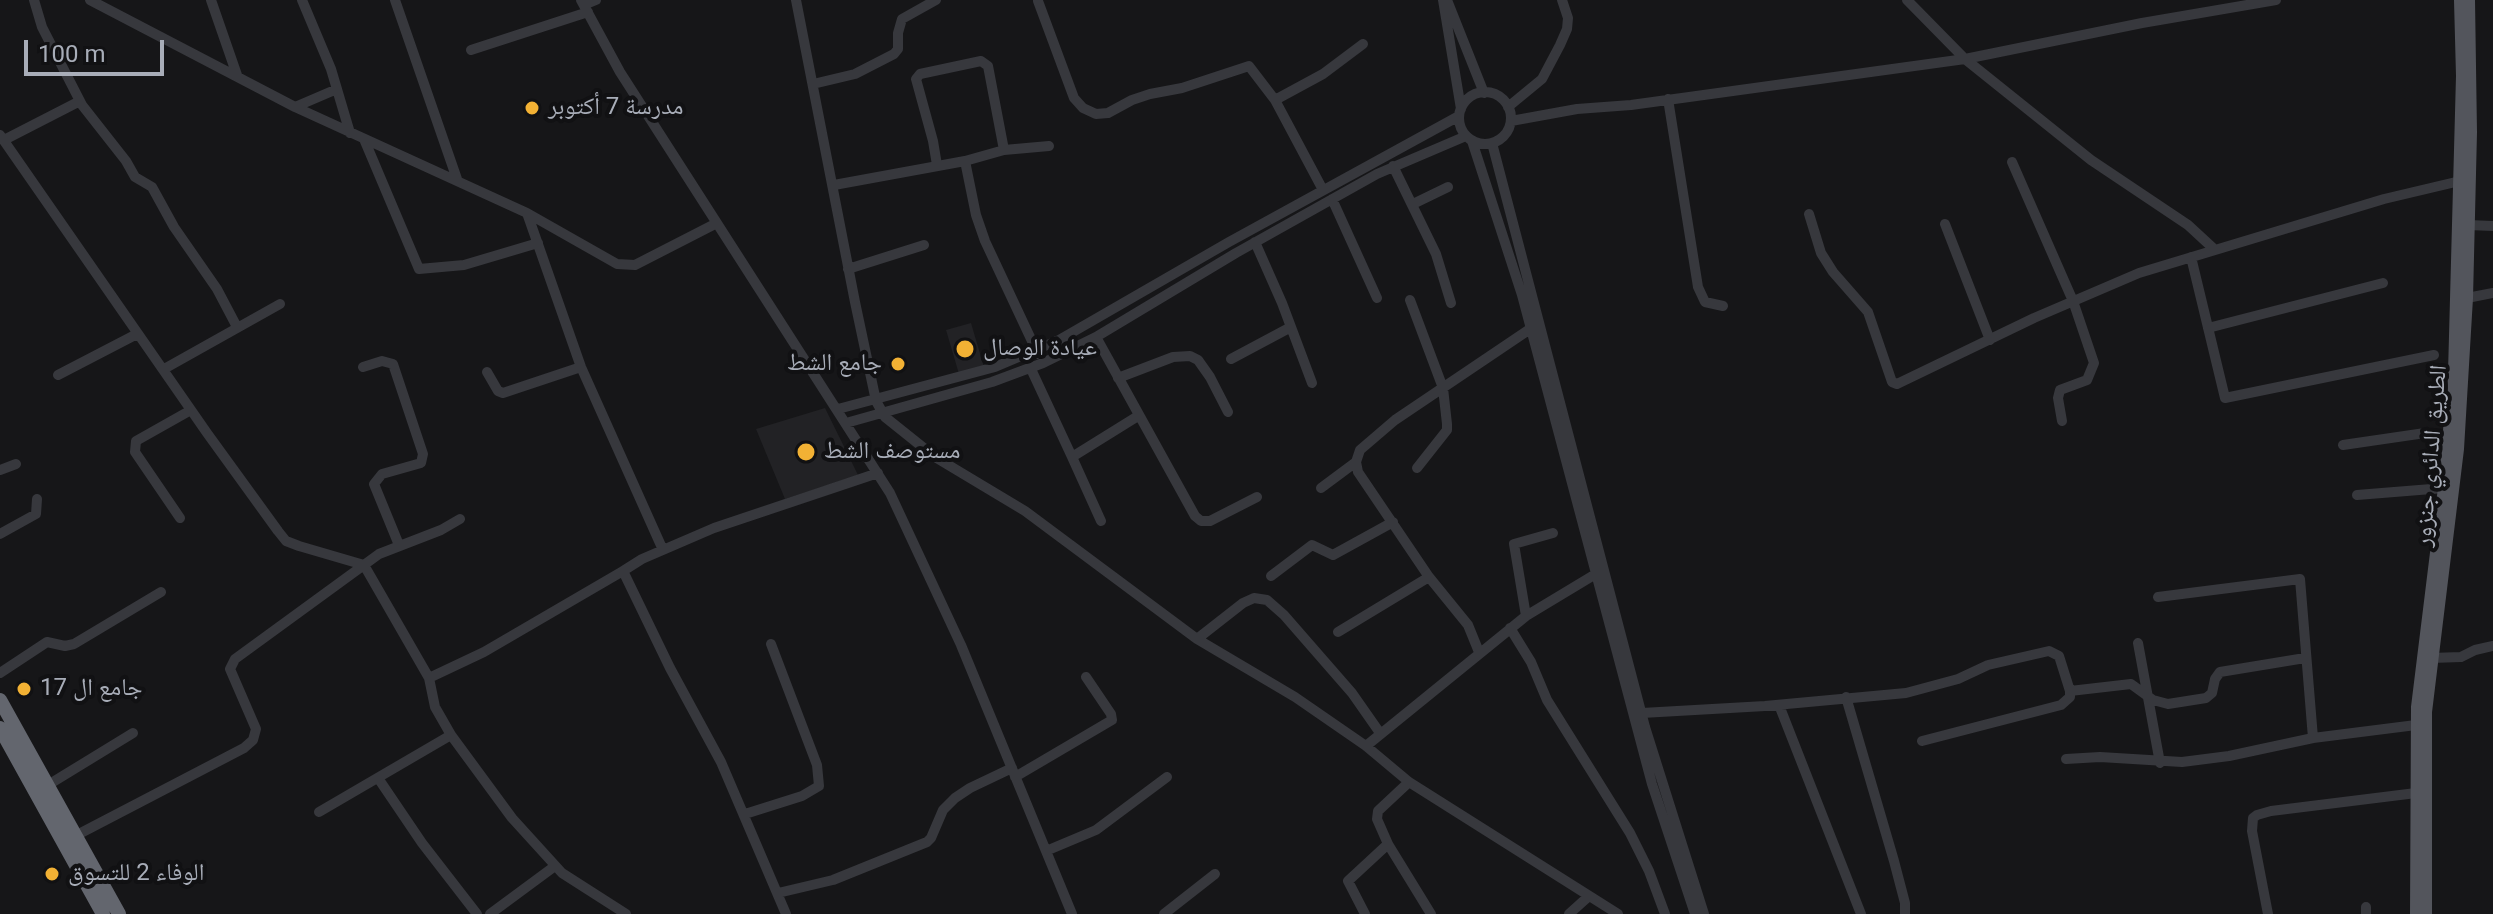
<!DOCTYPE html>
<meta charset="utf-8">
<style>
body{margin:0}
#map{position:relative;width:2493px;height:914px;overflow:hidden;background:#161618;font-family:Roboto,sans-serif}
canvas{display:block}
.scale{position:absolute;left:24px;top:40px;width:140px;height:36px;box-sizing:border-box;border:4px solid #a8adb8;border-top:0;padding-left:10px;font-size:24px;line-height:28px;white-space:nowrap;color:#a8adb8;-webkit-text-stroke:6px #111113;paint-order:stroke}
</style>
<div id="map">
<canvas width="2493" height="914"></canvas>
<div class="scale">100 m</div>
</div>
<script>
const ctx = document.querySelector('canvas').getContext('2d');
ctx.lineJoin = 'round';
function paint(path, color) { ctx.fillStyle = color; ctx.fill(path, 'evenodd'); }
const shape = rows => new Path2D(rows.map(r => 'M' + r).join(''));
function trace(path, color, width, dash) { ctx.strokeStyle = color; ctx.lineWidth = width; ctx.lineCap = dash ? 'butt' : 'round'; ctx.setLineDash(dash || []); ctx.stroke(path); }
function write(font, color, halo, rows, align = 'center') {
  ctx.font = font + ' Roboto,"Noto Naskh Arabic",sans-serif'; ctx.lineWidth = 8; ctx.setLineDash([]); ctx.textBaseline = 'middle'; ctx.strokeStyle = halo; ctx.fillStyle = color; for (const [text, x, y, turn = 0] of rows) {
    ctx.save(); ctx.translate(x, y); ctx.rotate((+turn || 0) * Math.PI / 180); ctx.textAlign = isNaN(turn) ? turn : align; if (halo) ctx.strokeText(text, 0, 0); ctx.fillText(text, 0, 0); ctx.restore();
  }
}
paint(shape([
 [971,323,984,367,959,374,946,330],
 [825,408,858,475,785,499,756,429]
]), '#222225');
trace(shape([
 [34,0,42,27,82,105,126,161,135,177,152,187,174,227,217,289,237,327],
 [90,0,295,107,527,213,617,264,635,265,715,224],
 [211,0,237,75],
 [302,0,331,69,350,133],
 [395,0,457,179],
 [581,0,620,72,890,493,961,645,1072,914],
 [796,0,855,302,876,401,885,417,935,457,1025,511,1197,639,1295,697,1366,746,1409,782,1618,914],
 [1443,0,1461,109],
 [1447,0,1484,93],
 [1907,0,1965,59,2091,160,2188,225,2214,249],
 [1038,1,1074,98,1083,108,1096,114,1108,113,1132,100,1150,94,1182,88,1249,66,1275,100],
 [584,5,596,0],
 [471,50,588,12],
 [813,84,855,74,894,54,898,49,898,33,902,19,936,0],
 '1459 118a26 26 0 1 1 52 0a26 26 0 1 1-52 0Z',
 [1668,99,1698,287,1705,302,1723,306],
 [295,107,337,89],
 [1508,107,1542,79,1560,45,1567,29,1568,18,1562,0],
 [1511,121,1577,109,1631,105,1965,59,2142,23,2276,0],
 [0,135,207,433,278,531,286,541,299,546,364,565,429,678,435,707,451,735,512,818,562,873,626,914],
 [364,139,419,269,464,265,538,243],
 [4,140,80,101],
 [1472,141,1522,295,1652,784,1695,914],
 [1492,143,1645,727,1704,914],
 [1004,150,1049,146],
 [2012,162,2073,301,2094,363,2087,380,2060,390,2058,398,2062,421],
 [937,165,933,141,916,79,920,74,981,61,988,66,1004,150,965,161],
 [1393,166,1436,254,1451,303],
 [834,185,965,161,976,215,985,241,1038,354],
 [1323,190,1275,100,1323,74,1363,44],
 [1332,199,1377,298],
 [1413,204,1448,187],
 [527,213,581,367,663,550],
 [1809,214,1821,253,1833,272,1868,312,1892,382,1897,384,2034,318,2139,273,2384,199,2460,181],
 [1945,224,1990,340],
 [2468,225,2493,226],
 [1255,242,1282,303,1312,383],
 [2191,257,2225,398,2434,355],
 [848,269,924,245],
 [2467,298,2493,293],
 [1410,300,1443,388,1447,424,1447,430,1417,468],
 [2208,328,2383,283],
 [1096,337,1195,516,1201,521,1210,521,1257,497],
 [1231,359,1291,327],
 [363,367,382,361,393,364,423,454,421,463,382,474,374,484,399,545],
 [164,369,280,304],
 [1031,369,1072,457,1138,416],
 [487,372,498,391,503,393,581,367],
 [58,375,137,334],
 [1118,378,1173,357,1190,356,1198,360,1210,377,1228,412],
 [838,409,995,367,1059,340,1229,242,1459,116],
 [846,423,992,382,1043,363,1096,337,1236,253,1377,174,1466,136],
 [2343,445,2425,433,2449,441],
 [1072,457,1101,521],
 [0,470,16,464],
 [1321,488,1356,462],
 [2357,495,2444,488],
 [180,518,135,452,136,441,191,410],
 [0,534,36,514,37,499],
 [1271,576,1312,545,1333,555,1393,522],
 [2158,597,2300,579,2313,738],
 [1526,616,1514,544,1553,533],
 [1510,628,1531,662,1547,700,1630,833,1649,871,1665,914],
 [1338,632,1429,577],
 [1197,639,1243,603,1254,598,1267,600,1284,615,1352,693,1380,733],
 [2138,643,2160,763],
 [1479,652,1468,625,1429,577,1358,472,1356,462,1360,450,1395,420,1530,329],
 [2431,658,2461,657,2475,650,2493,646],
 [0,673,47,642,65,646,74,644,161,592],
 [429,678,484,652,623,571],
 [1846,697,1894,861,1905,903,1905,914],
 [1779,705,1861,914],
 [1642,713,1765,706,1906,693,1958,679,1988,665,2049,651,2059,656,2070,691,2131,684,2153,700,2168,704,2206,698,2212,693,2215,679,2220,672,2305,658],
 [1922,741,2061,705,2070,697,2070,691],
 [1366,746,1526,616,1599,572],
 [2066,759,2100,757,2182,762,2229,756,2313,738,2416,725],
 [1015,777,1112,720,1111,714,1086,677],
 [378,778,422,843,477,914],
 [1409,782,1378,811,1377,819,1388,844,1431,914],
 [48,785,133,733],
 [319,812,451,735],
 [745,814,802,796,819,786,817,765,771,644],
 [75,836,244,748,253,740,256,729,230,669,235,659,379,554,441,530,460,519],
 [1046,851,1096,830,1167,777],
 [778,893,833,880,927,842,931,838,943,810,955,798,970,788,1012,768],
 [2366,907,2366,914],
 [490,914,555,866],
 [786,914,721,762,670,668,623,571,642,559,714,528,878,473],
 [1164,914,1215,874],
 [1365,914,1348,881,1388,844],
 [1569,914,1589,896],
 [2268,914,2252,831,2253,818,2257,815,2271,811,2416,793]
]), '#37383d', 10);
trace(shape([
 [2416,914,2417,707,2444,488,2454,373,2462,76,2460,0],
 [2426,914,2426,712,2458,449,2467,298,2471,132,2469,0]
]), '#53555c', 12);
trace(shape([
 [0,700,119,914],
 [0,728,103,914]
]), '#63666e', 14);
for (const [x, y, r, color] of [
 [532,108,8,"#f2b134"],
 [965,349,10,"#f2b134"],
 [898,364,8,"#f2b134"],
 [806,452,10,"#f2b134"],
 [24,689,8,"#f2b134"],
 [52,874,8,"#f2b134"]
]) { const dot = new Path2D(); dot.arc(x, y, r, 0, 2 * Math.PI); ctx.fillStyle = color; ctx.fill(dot); trace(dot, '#111113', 3); }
write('24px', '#a8adb8', '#111113', [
 ["مدرسة 7 أكتوبر",548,108],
 ["عيادة الوصال",983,349],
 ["جامع الشط",882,364,"right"],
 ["مستوصف الشط",824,452],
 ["جامع ال 17",40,689],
 ["الوفاء 2 للتسوق",68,874]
], 'left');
write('24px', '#a8adb8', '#111113', [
 ["الطريق الدائري جنزور",2432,456,-85]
]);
</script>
